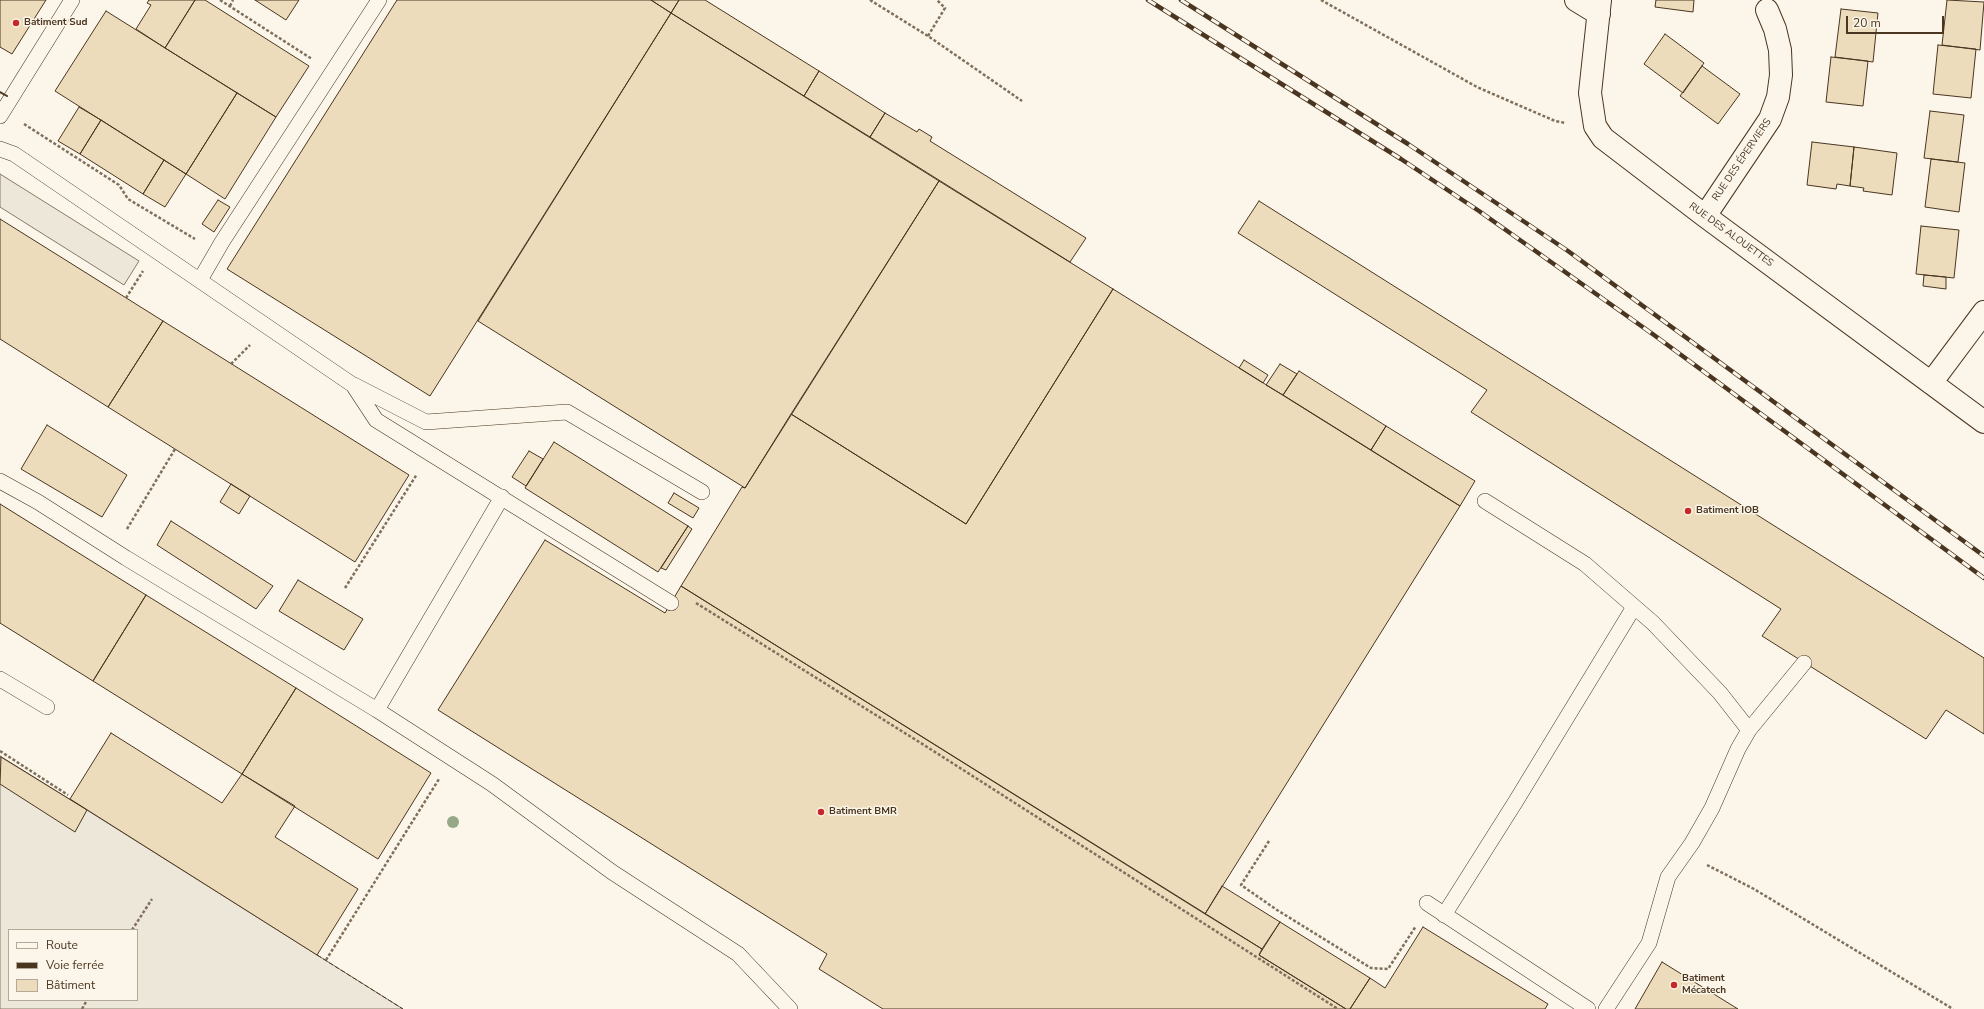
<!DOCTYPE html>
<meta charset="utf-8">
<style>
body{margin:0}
#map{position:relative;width:1984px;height:1009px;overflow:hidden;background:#fbf6e9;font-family:"Nunito Sans",sans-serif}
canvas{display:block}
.legend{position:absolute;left:8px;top:929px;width:130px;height:72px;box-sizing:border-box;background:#fbf6e9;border:1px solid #b4a999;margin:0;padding:5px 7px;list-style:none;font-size:12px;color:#4a3520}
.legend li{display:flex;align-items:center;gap:8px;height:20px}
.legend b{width:20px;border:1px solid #b4a999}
.scale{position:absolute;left:1846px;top:16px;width:98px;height:18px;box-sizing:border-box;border:2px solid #4a3520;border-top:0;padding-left:5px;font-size:12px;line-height:14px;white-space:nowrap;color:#4a3520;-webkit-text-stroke:3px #fbf6e9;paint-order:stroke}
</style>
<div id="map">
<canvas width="1984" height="1009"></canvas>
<ul class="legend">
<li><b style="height:5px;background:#fbf6e9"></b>Route</li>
<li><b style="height:5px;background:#4a3520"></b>Voie ferrée</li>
<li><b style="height:11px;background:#ecdcbc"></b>Bâtiment</li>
</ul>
<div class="scale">20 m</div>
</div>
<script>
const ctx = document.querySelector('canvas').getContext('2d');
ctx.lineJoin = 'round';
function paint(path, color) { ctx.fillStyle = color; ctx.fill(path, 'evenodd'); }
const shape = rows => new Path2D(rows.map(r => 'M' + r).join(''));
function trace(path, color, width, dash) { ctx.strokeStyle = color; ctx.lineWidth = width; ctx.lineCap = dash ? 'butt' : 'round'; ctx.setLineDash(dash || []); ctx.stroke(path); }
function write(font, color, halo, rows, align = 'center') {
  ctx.font = font + ' "Nunito Sans",sans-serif'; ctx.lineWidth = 3; ctx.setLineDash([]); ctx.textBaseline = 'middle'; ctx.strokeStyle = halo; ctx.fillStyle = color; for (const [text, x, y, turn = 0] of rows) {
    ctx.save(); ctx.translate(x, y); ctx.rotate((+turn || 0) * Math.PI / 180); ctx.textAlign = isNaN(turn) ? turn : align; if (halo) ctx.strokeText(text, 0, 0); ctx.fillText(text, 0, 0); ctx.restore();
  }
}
const parking = shape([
 [0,174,139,261,124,285,0,207,0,174],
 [0,756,71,800,403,1009,0,1009,0,756],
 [9,930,137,930,137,1000,9,1000,9,930]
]);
paint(parking, '#ede7d9');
trace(parking, '#887966', 1);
const building = shape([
 [0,0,46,0,12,54,0,47,0,0],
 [149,0,195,0,165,48,136,29,151,5,147,3,149,0],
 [195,0,205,0,309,66,276,117,165,48,195,0],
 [255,0,299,0,286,20,255,0],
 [397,0,651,0,671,13,430,396,227,269,397,0],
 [651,0,679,0,671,13,651,0],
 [679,0,705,0,819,71,804,96,671,13,679,0],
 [1656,0,1694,0,1693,12,1655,7,1656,0],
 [1947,0,1984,2,1980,50,1942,45,1947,0],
 [1841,9,1878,13,1873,62,1835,57,1841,9],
 [106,11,237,93,186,174,55,91,106,11],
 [671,13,939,181,745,488,478,321,671,13],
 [1665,34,1704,63,1683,93,1644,64,1665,34],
 [1938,45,1976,49,1971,98,1933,94,1938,45],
 [1831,57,1868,61,1863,106,1826,102,1831,57],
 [1702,66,1740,94,1718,124,1680,96,1702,66],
 [819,71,885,113,870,137,804,96,819,71],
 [237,93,276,117,225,199,186,174,237,93],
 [79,107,101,120,80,154,58,141,79,107],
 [1930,111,1964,115,1958,162,1924,158,1930,111],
 [885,113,917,132,919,129,932,137,930,141,1086,238,1070,262,870,137,885,113],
 [101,120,164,160,143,194,80,154,101,120],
 [1812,142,1854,147,1850,186,1837,184,1836,189,1807,185,1812,142],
 [1854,147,1897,153,1892,195,1863,191,1864,188,1850,186,1854,147],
 [1931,159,1965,163,1959,212,1925,207,1931,159],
 [164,160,186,174,165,207,143,194,164,160],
 [939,181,1113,289,966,524,791,414,939,181],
 [218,200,230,207,214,232,202,224,218,200],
 [1259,201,1984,658,1984,734,1946,710,1926,739,1762,636,1781,609,1471,412,1487,390,1238,233,1259,201],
 [0,219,163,321,108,407,0,339,0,219],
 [1921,226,1959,230,1954,278,1916,274,1921,226],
 [1924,275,1946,277,1946,289,1923,286,1924,275],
 [1113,289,1460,506,1205,914,681,586,742,487,745,488,791,414,966,524,1113,289],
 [163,321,409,475,355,562,108,407,163,321],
 [1244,360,1268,375,1263,383,1239,368,1244,360],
 [1280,364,1297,374,1283,395,1266,385,1280,364],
 [1299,371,1386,426,1371,450,1283,395,1299,371],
 [47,425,127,475,102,517,21,469,47,425],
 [1386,426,1475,481,1460,506,1371,450,1386,426],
 [554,442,688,526,658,572,525,488,554,442],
 [529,451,543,459,526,486,512,477,529,451],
 [231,484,250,496,239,514,220,502,231,484],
 [674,493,699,508,693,518,668,503,674,493],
 [0,504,146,595,93,681,0,623,0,504],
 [171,521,273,586,256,609,157,545,171,521],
 [688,526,692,529,666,570,661,568,688,526],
 [545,540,665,613,681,586,1262,949,1259,955,1346,1009,883,1009,819,969,827,954,438,710,545,540],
 [298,580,363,619,344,650,279,611,298,580],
 [146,595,296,688,242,774,93,681,146,595],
 [296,688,431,773,378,859,242,774,296,688],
 [111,733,222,803,242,774,295,806,275,837,358,889,317,955,70,799,111,733],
 [1,757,87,810,75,832,0,784,1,757],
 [1222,886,1280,922,1262,949,1205,914,1222,886],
 [1280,922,1370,978,1350,1009,1346,1009,1259,955,1280,922],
 [1423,927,1548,1004,1545,1009,1350,1009,1370,978,1385,988,1423,927],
 [1662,962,1738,1009,1635,1009,1662,962]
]);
paint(building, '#ecdcbc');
trace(building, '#4a3520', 1);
const service = shape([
 [0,116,72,0],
 [0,149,14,154,353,385,376,420,671,603],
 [200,280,222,242,379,0],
 [354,385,426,422,567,412,702,492],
 [0,481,38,502,126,558,377,710,492,784,612,872,738,954,790,1009],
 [1485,501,1585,564,1653,623,1720,693,1749,730],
 [0,679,47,707],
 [377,710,502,497],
 [1427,903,1588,1009],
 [1444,915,1516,801,1634,607],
 [1606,1009,1649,943,1668,877,1692,843,1712,808,1738,749,1749,730,1804,663]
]);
const minor = shape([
 [1576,0,1599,14],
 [1600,0,1590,93,1595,126,1603,138,1705,216,1984,422],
 [1705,216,1770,119,1778,97,1781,75,1780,50,1775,29,1767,10],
 [1931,383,1984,312]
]);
trace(service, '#4a3520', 16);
trace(minor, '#4a3520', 24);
trace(shape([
 [220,0,312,59],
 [870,0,928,36,1022,101],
 [1321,0,1477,87,1555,121,1566,123],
 [230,6,233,0],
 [928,36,945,8,937,0],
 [24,124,119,185,128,199,195,239],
 [126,298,143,271],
 [231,364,250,345],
 [127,529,175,449],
 [345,588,417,474],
 [696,603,924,745,1338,1009],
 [0,751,68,795],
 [1269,841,1241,885,1277,910,1371,968,1388,969,1416,926],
 [1707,865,1754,889,1953,1009],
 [132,930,152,899],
 [326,960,439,779],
 [82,1009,87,1000]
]), '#7f6f5c', 2.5, [3, 2]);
trace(service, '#fbf6e9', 15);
trace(minor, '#fbf6e9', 22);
const rail = shape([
 [1148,0,1401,159,1479,211,1654,335,1984,578],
 [1181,0,1408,144,1568,251,1984,556]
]);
trace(rail, '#4a3520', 4.5);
trace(rail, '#fbf6e9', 3, [9]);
trace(shape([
 [317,955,403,1009]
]), '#4a3520', 1, [5, 2]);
trace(shape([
 [0,92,7,96]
]), '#4a3520', 2);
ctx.fillStyle = '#96a887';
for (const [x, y] of [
 [453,822]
]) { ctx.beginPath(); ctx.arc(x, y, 6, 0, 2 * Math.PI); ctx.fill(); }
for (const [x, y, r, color] of [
 [16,23,4,"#c62828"],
 [1688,511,4,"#c62828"],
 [821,812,4,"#c62828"],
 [1674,985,4,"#c62828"]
]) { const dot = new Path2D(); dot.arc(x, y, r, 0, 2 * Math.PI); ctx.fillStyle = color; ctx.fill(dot); trace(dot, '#fbf6e9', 1.5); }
write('bold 10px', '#4a3520', '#fbf6e9', [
 ["Batiment Sud",24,23],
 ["Batiment IOB",1696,511],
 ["Batiment BMR",829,812],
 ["Batiment",1682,979],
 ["Mécatech",1682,991]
], 'left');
write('10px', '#4a3520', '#fbf6e9', [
 ["RUE DES ÉPERVIERS",1742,160,-56],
 ["RUE DES ALOUETTES",1731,235,36]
]);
</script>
